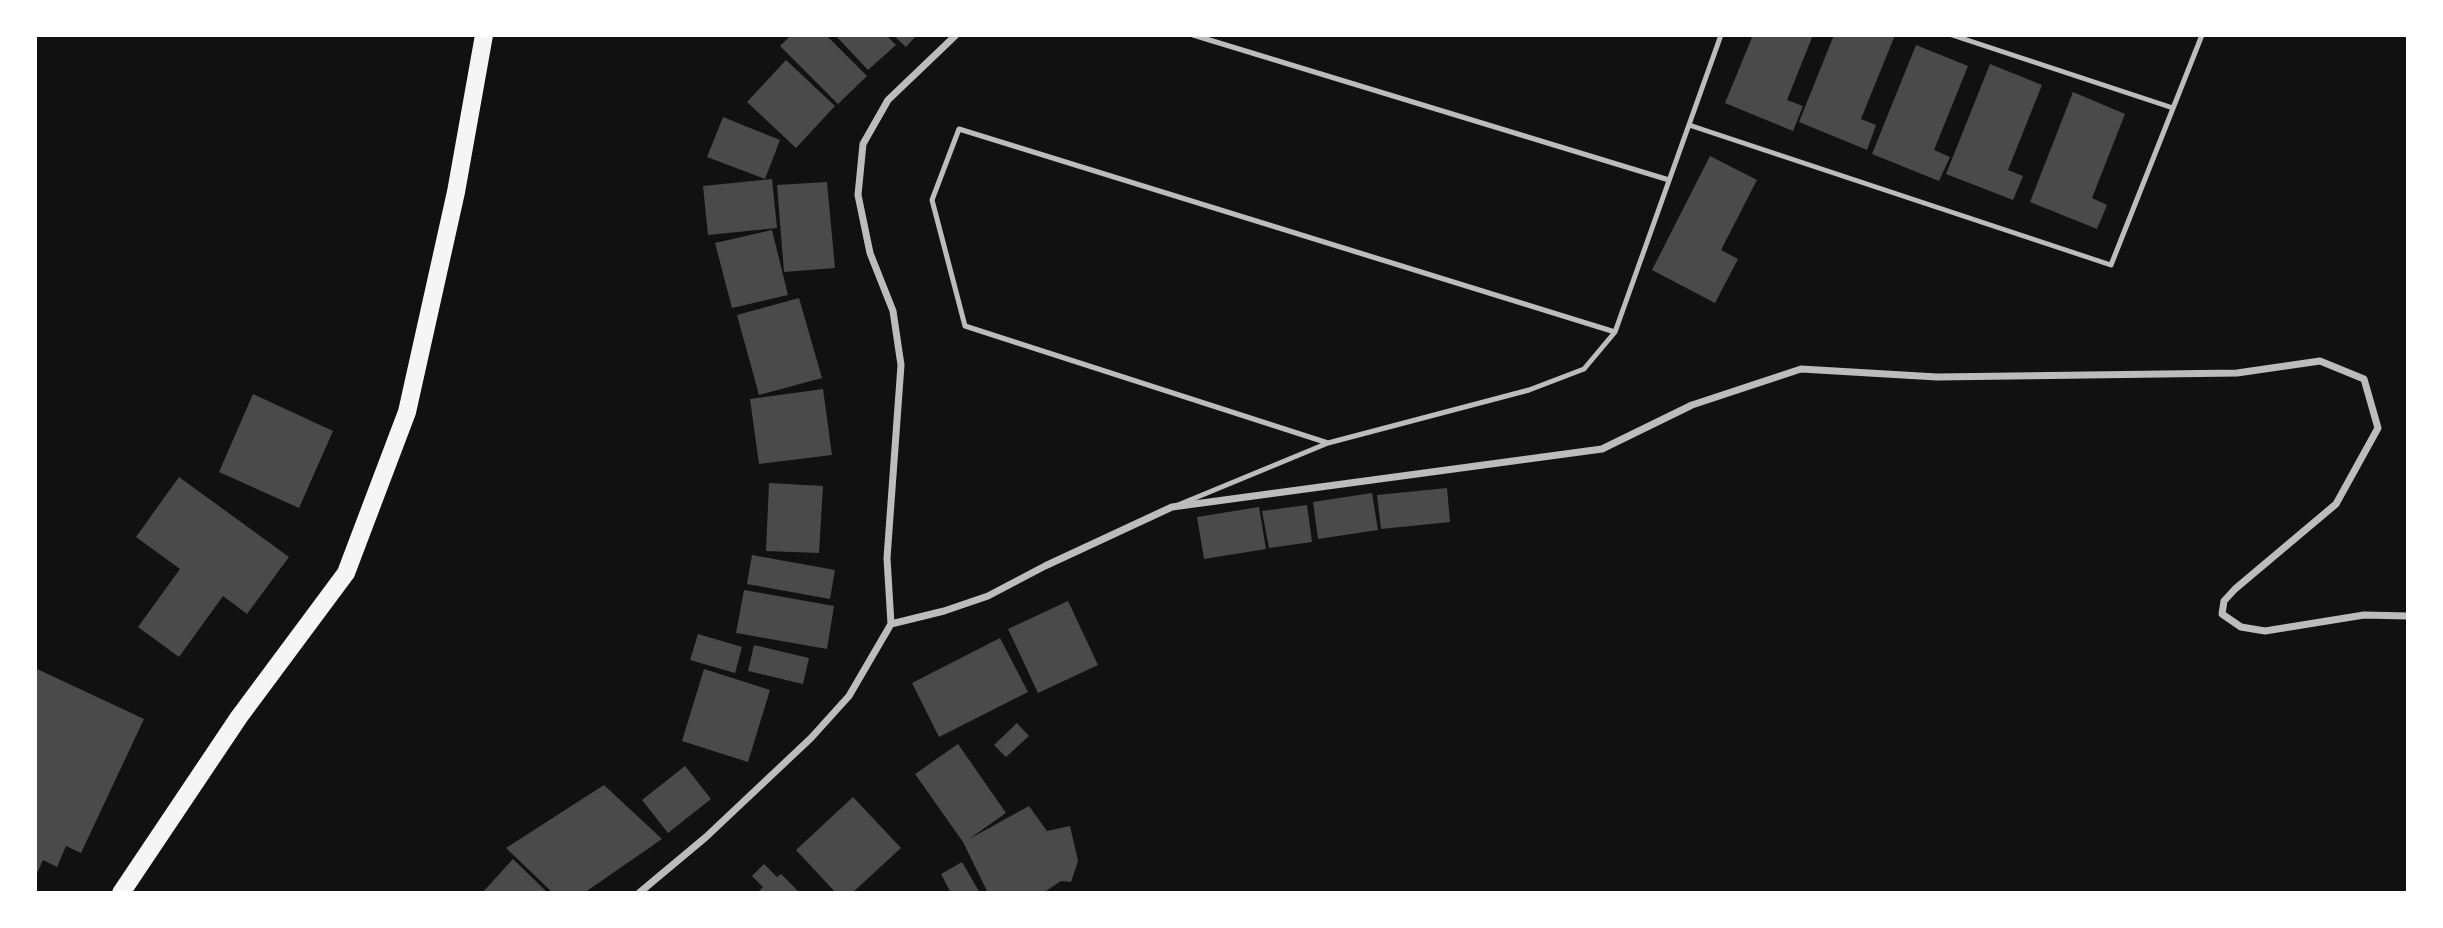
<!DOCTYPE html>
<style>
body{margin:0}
#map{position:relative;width:2443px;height:928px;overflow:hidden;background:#111;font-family:Lato,sans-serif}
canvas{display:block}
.frame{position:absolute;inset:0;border:37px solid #fff;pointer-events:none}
</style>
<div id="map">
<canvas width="2443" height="928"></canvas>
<div class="frame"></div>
</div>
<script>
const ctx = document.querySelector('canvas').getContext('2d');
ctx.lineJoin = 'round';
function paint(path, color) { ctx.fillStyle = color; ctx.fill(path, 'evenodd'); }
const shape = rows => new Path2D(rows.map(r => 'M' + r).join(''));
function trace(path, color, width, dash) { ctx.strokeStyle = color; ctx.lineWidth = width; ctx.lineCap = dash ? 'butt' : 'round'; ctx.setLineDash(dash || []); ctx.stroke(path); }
paint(shape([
 [791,35,826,35,867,76,838,104,780,46],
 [839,35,886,35,896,45,868,70,837,37],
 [893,35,917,35,906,47],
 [1753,35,1813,35,1787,100,1803,106,1793,131,1725,103],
 [1834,35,1895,35,1861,119,1876,125,1867,150,1799,122],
 [1916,45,1968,66,1934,150,1950,157,1939,181,1872,154],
 [786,60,835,106,796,148,747,102],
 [1990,64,2042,85,2008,170,2023,176,2013,200,1946,174],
 [2073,92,2125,114,2092,198,2107,205,2097,229,2030,202],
 [723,117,780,140,765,179,707,157],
 [1710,156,1757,180,1721,250,1738,259,1715,303,1652,270],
 [772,179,777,228,708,235,703,186],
 [827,182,835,268,784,272,777,185],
 [772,230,788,295,732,308,715,243],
 [799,298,822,378,759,395,737,315],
 [823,389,832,455,759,464,750,399],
 [253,394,333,431,299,508,219,472],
 [179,477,289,557,247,614,223,596,179,657,138,627,180,569,136,537],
 [769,483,823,486,819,553,766,551],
 [1447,488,1450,522,1381,529,1377,495],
 [1372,493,1378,530,1318,539,1313,502],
 [1307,505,1312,542,1269,548,1262,511],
 [1259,507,1266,549,1204,559,1197,517],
 [752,555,835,570,830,599,747,584],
 [744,590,834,606,827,649,736,633],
 [1068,601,1098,665,1038,693,1008,629],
 [698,634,742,647,735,673,690,660],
 [1000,638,1028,692,939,737,912,683],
 [754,645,809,658,803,684,748,671],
 [35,668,144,719,81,853,66,846,57,867,43,860,35,878],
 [704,669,770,690,748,762,682,741],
 [1017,723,1029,736,1006,757,994,745],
 [958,744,1006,813,969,839,1029,806,1047,831,1070,826,1078,861,1071,882,1061,881,1043,893,988,893,963,842,915,774],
 [685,766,711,799,668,833,642,800],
 [604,785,662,839,584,893,553,893,506,848],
 [853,797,901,848,852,893,836,893,796,850],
 [513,859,548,893,482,893],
 [962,862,980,893,951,893,941,874],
 [764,864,777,877,781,874,800,893,757,893,763,887,752,876]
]), '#4a4a4a');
trace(shape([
 [1193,35,1669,180],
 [1952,35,2173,108],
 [1689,125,2111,265,2202,35],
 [1328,443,965,326,932,200,959,129,1615,332],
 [1178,505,1328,443,1529,390,1584,369,1615,332,1721,35]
]), '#bcbcbc', 5);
trace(shape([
 [891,624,944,611,988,596,1045,566,1172,507,1602,449,1692,405,1801,369,1937,377,2237,373,2320,361,2364,379,2378,428,2336,504,2235,589,2224,601,2222,614,2241,627,2265,631,2364,615,2408,616],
 [639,893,706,837,811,738,849,696,891,624,887,558,901,365,893,311,870,253,858,195,863,144,888,100,956,35]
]), '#bcbcbc', 7);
trace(shape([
 [121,893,239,717,346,573,407,412,456,192,484,35]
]), '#f5f5f5', 18);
</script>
